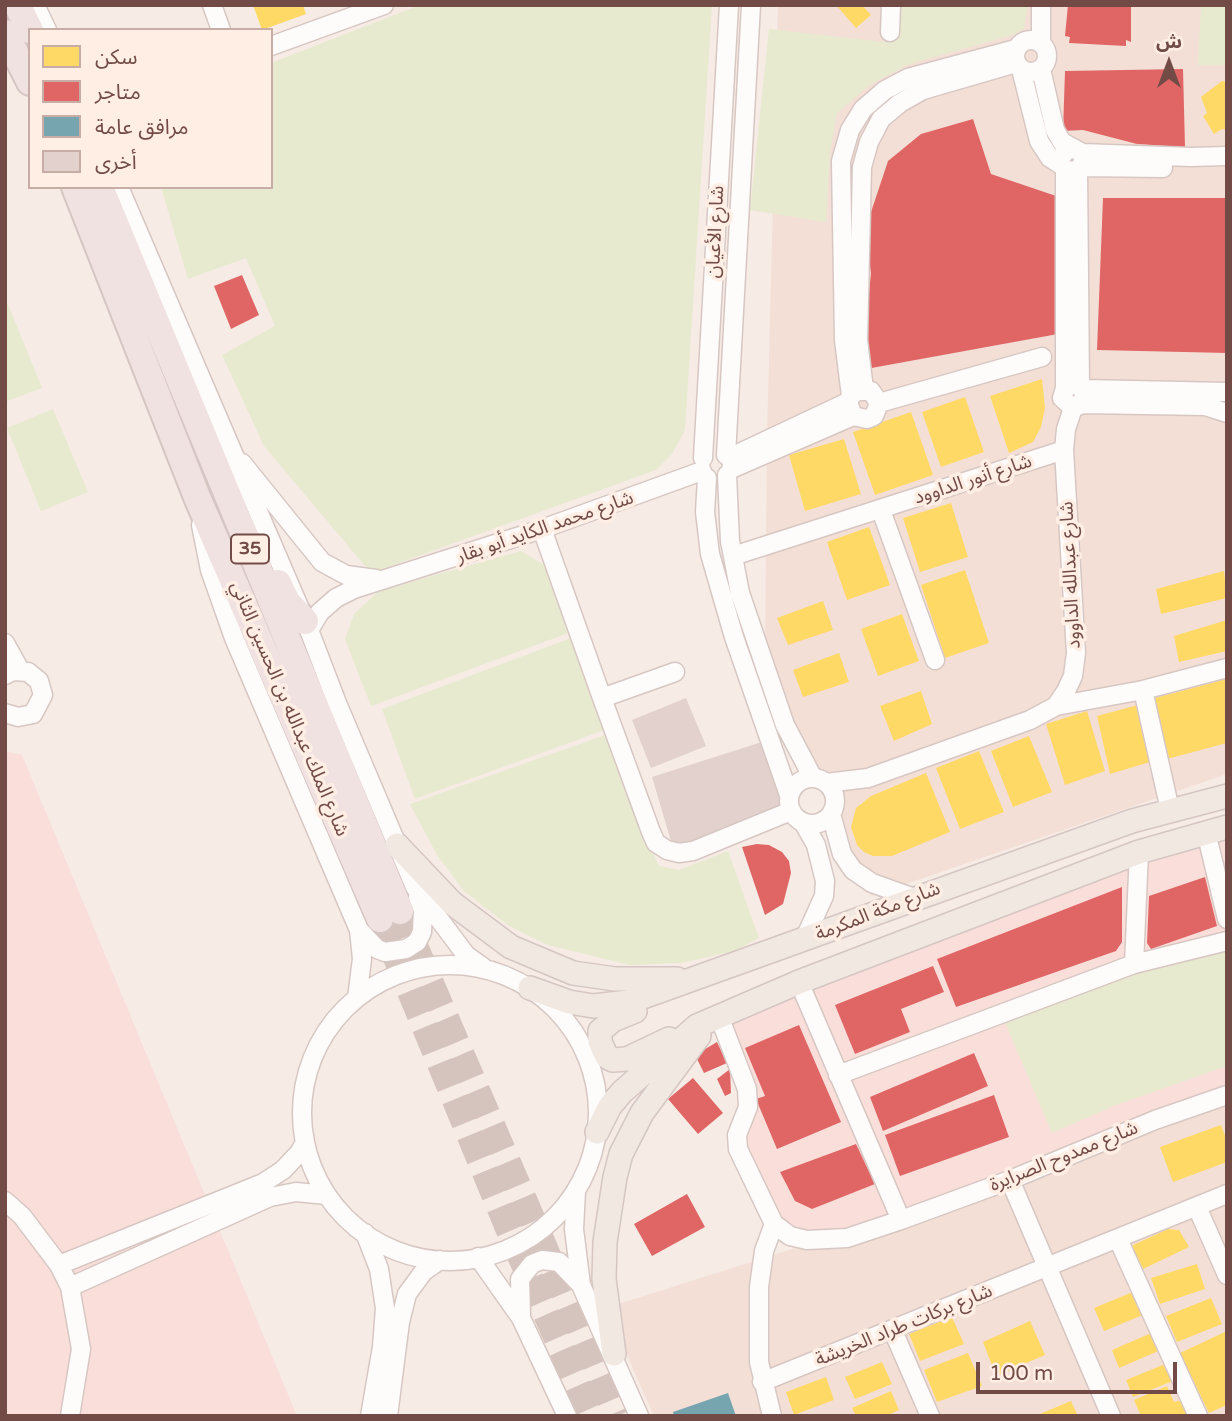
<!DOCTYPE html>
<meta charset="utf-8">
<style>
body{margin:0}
#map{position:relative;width:1232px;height:1421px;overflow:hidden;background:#f6ebe5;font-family:"Varela Round","Noto Sans Arabic",sans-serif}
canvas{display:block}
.frame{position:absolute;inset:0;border:7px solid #724b46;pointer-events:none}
.legend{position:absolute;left:28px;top:28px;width:245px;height:161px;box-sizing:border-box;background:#ffeee4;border:2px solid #c7ada5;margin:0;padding:9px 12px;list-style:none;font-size:21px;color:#724b46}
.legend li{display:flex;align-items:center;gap:14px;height:35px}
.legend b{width:35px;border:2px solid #c7ada5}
.north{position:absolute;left:1134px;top:28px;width:70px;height:70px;-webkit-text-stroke:5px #ffeee4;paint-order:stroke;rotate:0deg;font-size:19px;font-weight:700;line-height:28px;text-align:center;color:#724b46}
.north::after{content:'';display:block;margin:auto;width:24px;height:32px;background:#724b46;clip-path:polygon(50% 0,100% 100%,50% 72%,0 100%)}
.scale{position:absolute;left:976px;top:1362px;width:201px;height:32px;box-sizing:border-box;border:4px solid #724b46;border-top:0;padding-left:9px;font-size:21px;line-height:24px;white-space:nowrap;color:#724b46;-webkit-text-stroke:5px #ffeee4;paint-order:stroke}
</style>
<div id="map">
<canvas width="1232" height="1421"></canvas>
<div class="frame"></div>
<ul class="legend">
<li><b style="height:19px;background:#ffd966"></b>سكن</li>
<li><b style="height:19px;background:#e06666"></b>متاجر</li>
<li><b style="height:19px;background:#76a5af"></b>مرافق عامة</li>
<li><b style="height:19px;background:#e2d1cd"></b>أخرى</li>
</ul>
<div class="north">ش</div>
<div class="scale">100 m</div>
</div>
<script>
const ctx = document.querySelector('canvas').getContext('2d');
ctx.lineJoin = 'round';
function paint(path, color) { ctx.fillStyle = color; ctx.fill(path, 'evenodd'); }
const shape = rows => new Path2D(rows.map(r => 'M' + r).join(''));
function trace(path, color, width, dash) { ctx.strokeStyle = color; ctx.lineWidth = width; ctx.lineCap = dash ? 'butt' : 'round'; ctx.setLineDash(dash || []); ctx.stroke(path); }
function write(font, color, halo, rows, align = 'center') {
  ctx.font = font + ' "Varela Round","Noto Sans Arabic",sans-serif'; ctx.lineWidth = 7; ctx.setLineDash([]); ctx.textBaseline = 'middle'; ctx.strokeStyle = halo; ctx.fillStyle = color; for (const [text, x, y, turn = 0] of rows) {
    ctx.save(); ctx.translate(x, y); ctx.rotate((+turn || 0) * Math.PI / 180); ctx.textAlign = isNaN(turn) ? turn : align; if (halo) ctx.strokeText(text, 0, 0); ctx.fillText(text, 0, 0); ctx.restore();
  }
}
paint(shape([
 [778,5,1227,5,1227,774,871,896,765,654,767,437],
 [1227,1093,1227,1416,654,1416,606,1308,1010,1180]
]), '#f3dfd6');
paint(shape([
 [5,751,22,755,297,1416,5,1416],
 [1227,827,1227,1095,847,1238,790,1236,732,1135,742,1108,737,1076,711,1024]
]), '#fadeda');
paint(shape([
 [420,5,712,5,685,430,672,454,656,470,371,573,264,446,222,355,275,326,246,258,188,279,161,187,271,187,271,63],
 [901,5,1028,5,1024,28,1016,34,909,64,871,84,837,113,830,152,826,222,750,210,769,29,884,42,899,37],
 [1201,5,1227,5,1227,65,1198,65],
 [7,302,42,388,5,402,5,303],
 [53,409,88,492,41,511,7,428],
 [521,551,551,569,571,632,371,706,345,639,354,614,379,591],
 [571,638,610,728,415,799,382,709],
 [608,734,641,826,659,866,679,870,728,851,759,938,734,951,681,963,630,965,548,945,509,926,464,891,437,855,410,804],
 [1227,941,1227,1066,1116,1105,1052,1133,1001,1013]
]), '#e7eacf');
paint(shape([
 [253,5,303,5,306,14,262,30],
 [836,5,862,5,871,15,856,28],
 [1222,81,1227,82,1227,130,1222,129,1214,134,1203,116,1207,113,1201,97],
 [1042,379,1045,408,1041,427,1033,442,1009,453,990,396],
 [965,397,984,452,941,467,922,412],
 [911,412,933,475,875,495,853,432],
 [844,439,861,494,805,511,789,455],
 [951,503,968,557,920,572,903,518],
 [869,527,890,585,847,600,827,542],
 [965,570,989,643,945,658,921,585],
 [1224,571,1227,598,1161,614,1156,589],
 [823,601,833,630,788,645,777,618],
 [902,614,919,661,878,676,861,629],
 [1227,620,1227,651,1179,662,1174,636],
 [839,653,849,682,803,697,793,670],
 [1227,679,1227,743,1167,759,1151,699],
 [921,691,932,724,894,741,880,706],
 [1138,705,1150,762,1110,774,1097,716],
 [1087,711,1105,771,1065,785,1046,724],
 [1029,736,1052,792,1013,807,991,751],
 [979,751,1004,812,960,829,936,768],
 [926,773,950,832,892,856,873,856,864,852,857,845,851,827,856,808,871,796],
 [1221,1125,1227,1141,1227,1162,1173,1182,1160,1147],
 [1168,1229,1179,1230,1189,1247,1143,1269,1131,1246],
 [1197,1264,1205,1289,1160,1304,1151,1278],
 [1140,1289,1150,1312,1104,1331,1094,1308],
 [1211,1298,1222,1324,1177,1342,1166,1316],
 [952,1317,964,1344,920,1361,909,1334],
 [1030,1321,1045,1355,996,1376,983,1342],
 [1156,1331,1163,1349,1119,1368,1112,1350],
 [1227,1331,1227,1405,1209,1413,1180,1353],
 [968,1353,982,1386,937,1402,924,1370],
 [882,1362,892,1384,855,1399,845,1377],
 [1170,1362,1178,1379,1133,1397,1126,1380],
 [826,1377,834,1400,794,1415,786,1392],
 [1167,1386,1174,1402,1186,1399,1193,1416,1141,1416,1134,1400],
 [891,1391,899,1410,886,1416,856,1416,852,1408],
 [1071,1401,1078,1416,1035,1416]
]), '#ffd966');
paint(shape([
 [1068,5,1131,7,1131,42,1126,40,1126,46,1069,43,1070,37,1065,36],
 [1183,69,1185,147,1137,144,1083,130,1063,131,1065,71],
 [973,119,991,174,1062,198,1058,334,866,369,863,355,871,273,865,230,888,161,921,134],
 [1103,198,1227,198,1227,353,1097,350],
 [242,275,259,315,231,329,214,286],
 [757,844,769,845,782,852,789,861,791,873,783,904,765,915,742,847],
 [1205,877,1217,926,1151,949,1147,943,1149,896],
 [1122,887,1122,942,1116,951,956,1007,937,959],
 [933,966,944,992,901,1009,910,1032,855,1054,835,1005],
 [799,1025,841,1122,777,1149,756,1099,765,1096,745,1048],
 [717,1042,727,1063,704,1073,695,1055],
 [974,1053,988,1086,883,1131,870,1097],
 [730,1069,731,1093,725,1096,717,1079],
 [693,1078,723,1113,698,1134,668,1099],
 [994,1095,1009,1137,900,1176,885,1135],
 [856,1144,875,1184,812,1209,795,1201,780,1172],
 [687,1194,705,1227,652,1256,634,1224]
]), '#e06666');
paint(shape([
 [728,1393,736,1416,674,1416,673,1412]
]), '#76a5af');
paint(shape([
 [686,698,706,746,651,768,632,720],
 [762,742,769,745,782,808,679,849,671,841,652,777]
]), '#e2d1cd');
trace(shape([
 [400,911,617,1416],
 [380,919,508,1228,591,1416]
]), '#d5c3bd', 26, [26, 13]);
const minor = shape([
 [35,5,47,30],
 [212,5,221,30],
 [890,32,891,5],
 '1015 56a16 16 0 1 1 32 0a16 16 0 1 1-32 0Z',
 [1041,43,1041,5],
 [271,46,384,5],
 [1021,69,1039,141,1050,158,1061,165],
 [1041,69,1055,130,1062,142,1082,153,1084,160,1078,171,1065,170,1061,165,1060,158,1069,148],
 [1082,153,1191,157,1227,156],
 [1082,167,1163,168],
 [1078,171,1080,385],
 [119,187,309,630,337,703,415,887,466,955,483,967],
 [1065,388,1065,170],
 [864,389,858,340,862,167,869,142,881,119,900,103,923,90,1016,63],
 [1084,389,1227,392],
 [851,396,857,391,871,391,879,403,874,416,867,419,853,416,848,402,851,396,844,340,841,161,850,130,863,109,885,90,908,78,1016,49],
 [879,403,1042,357],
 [1083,404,1084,389,1075,384,1065,388,1062,398,1073,408,1083,404,1205,406,1227,413],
 [726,455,751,5],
 [703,458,729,5],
 [729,458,848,402],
 [242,463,322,562,346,575,376,579],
 [731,469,853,416],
 [727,475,730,541,740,593,785,725,813,778],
 [707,478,705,512,710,554,734,637,789,795],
 [881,510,935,660],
 [201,525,210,570,234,638,359,930,362,959,357,998],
 [542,529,602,698,675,672],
 [733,556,1064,450],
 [309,630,320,612,336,598,354,589,542,529,702,471],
 [5,643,20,670],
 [5,675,13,671,28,672,39,681,43,695,33,714,18,717,5,713],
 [1143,690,1170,810],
 [602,698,651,832,656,843,667,850,679,853,693,851,791,811],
 [1056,706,1143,690,1227,668],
 '789 801a23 23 0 1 1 46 0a23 23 0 1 1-46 0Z',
 [826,783,868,778,1030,720,1056,706,1066,691,1073,676,1076,653,1064,450,1066,429,1073,408],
 [831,814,842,854,853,870,872,883,914,898],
 [803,822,816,845,825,881,824,896,804,940],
 [1206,832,1227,919],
 [359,930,377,949,385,952,406,949,417,942,422,932,423,910,418,897],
 [1134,964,1139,852],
 '302 1113a148 148 0 1 1 296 0a148 148 0 1 1-296 0Z',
 [799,982,901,1220],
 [719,1016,747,1089,748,1107,737,1135,738,1149,774,1224,790,1236,807,1240,847,1238,901,1220,1010,1180,1155,1120,1227,1095],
 [838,1075,1134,964,1227,941],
 [1010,1180,1111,1416],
 [576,1191,574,1229,581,1285,639,1416],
 [5,1201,22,1216,59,1265,70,1287,81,1349,70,1416],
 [1197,1207,1227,1275],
 [365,1233,379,1269,385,1308,382,1347,370,1416],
 [1118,1239,1198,1416],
 [478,1257,521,1318,567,1416],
 [59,1265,263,1183,283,1170,299,1153,305,1143,304,1135],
 [70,1287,270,1197,296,1192,327,1195],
 [521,1314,520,1279,532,1264,542,1260,559,1262,581,1285],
 [893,1331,930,1416],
 [762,1382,1227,1194],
 [388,1416,400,1322,407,1294,424,1271,440,1260],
 [772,1416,759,1362,759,1287,764,1251,774,1224]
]);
const major = shape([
 [397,845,452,903,511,947,573,973,615,979,677,979],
 [530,988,569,1002,593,1006,629,1002,1132,821,1227,796],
 [635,1011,613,1020,600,1031,600,1042,607,1057,613,1060,627,1059,669,1039],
 [597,1132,610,1106,622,1092,697,1026,799,982,1139,852,1227,827],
 [614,1354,604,1279,605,1242,615,1177,621,1154,642,1113,699,1036]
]);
const highway = shape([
 [17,5,30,30],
 [5,33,30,82],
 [75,187,197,497,380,919],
 [100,187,400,911],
 [278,583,287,602,305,621]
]);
trace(minor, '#d7c7c3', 21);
trace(major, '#d5c6c3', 26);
trace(highway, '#d5c6c3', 30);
trace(minor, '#fefcfb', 18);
trace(major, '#f1e8e2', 23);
trace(highway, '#f1e2e2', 26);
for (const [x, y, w] of [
 [250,549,38]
]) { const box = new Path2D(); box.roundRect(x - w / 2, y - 14.5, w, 29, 5); ctx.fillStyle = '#ffeee4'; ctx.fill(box); trace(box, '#724b46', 2); }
write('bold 18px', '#724b46', null, [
 ["35",250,549]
]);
write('19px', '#724b46', '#ffeee4', [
 ["شارع الأعيان",716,232,-87],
 ["شارع أنور الداوود",973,480,-18],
 ["شارع محمد الكايد أبو بقار",545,528,-19],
 ["شارع عبدالله الداوود",1071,575,-93],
 ["شارع الملك عبدالله بن الحسين الثاني",289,709,67],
 ["شارع مكة المكرمة",878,912,-21],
 ["شارع ممدوح الصرايرة",1064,1157,-22],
 ["شارع بركات طراد الخريشة",904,1326,-22]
]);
</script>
